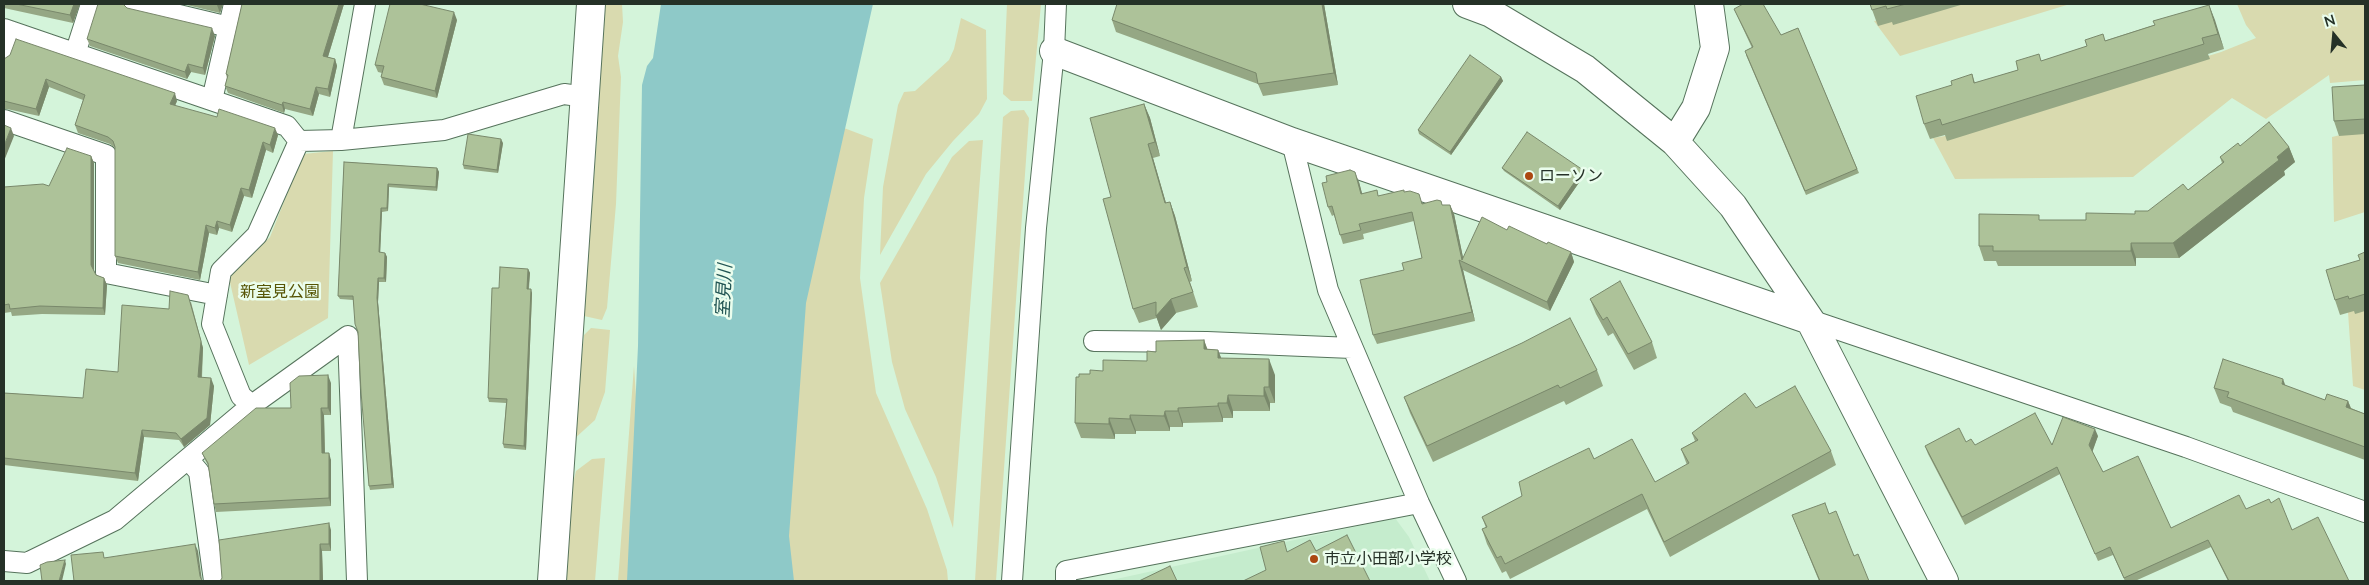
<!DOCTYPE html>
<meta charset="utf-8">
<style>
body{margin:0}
#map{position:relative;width:2369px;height:585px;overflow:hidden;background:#d4f4da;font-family:Lato,sans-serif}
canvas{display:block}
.frame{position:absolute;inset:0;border:5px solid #253127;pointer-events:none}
.north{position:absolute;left:2309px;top:10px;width:50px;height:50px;-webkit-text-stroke:4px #eafded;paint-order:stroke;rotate:343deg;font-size:14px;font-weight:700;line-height:20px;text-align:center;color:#253127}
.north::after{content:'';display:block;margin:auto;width:18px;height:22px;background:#253127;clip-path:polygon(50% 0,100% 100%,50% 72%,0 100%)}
</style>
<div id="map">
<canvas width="2369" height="585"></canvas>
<div class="frame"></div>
<div class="north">N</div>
</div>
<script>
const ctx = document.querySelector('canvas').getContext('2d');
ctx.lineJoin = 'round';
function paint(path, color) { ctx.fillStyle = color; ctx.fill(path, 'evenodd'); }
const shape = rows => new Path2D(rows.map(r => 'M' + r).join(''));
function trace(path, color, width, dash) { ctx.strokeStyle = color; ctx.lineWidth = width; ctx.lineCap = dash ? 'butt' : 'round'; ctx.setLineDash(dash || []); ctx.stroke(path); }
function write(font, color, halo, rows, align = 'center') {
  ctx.font = font + ' Lato,"Noto Sans JP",sans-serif'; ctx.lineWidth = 5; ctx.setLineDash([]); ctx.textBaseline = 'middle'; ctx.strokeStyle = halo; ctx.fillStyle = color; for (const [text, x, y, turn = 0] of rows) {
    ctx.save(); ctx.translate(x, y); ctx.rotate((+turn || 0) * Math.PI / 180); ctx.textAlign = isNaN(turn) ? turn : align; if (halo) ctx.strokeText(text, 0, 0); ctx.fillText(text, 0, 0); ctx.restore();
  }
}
paint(shape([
 [1395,518,1409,537,1430,581,1107,581]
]), '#c5eccd');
paint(shape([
 [603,4,622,4,623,22,618,56,621,77,616,204,607,308,602,320,584,316,597,136],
 [1007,4,1041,4,1032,101,1011,101,1003,94],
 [1943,4,2070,4,1900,56,1874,21,1902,16],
 [2237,4,2365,4,2365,80,2330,83,2329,75,2266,119,2232,98,2133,177,1955,179,1933,138,1957,134,2221,52,2256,38,2246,25],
 [961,18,986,30,987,99,979,114,953,141,926,174,880,255,883,187,898,105,904,92,915,91,949,60,954,49],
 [1024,110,1029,118,996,581,975,581,1003,117,1011,111],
 [844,128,873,139,864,198,860,278,876,393,927,509,947,570,948,581,784,581,796,295,815,258],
 [2365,129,2365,212,2334,222,2332,137],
 [983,140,953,528,936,477,905,409,892,362,880,283,952,157,969,141],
 [333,151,328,318,249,365,229,278,270,237,303,154],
 [2365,306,2365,390,2353,386,2348,312],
 [591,328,610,330,605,392,595,420,573,440,584,335],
 [634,366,648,581,618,581],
 [605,458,595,581,564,581,573,483,576,471,592,459]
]), '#d9daaf');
paint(shape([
 [661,4,873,4,806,303,789,536,794,581,627,581,638,346,642,85,647,66,653,58]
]), '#8ec9c8');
const street = shape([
 [133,4,229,27],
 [365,4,341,140,444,130,564,94,586,97],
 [4,29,287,126,299,141,341,140],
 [75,54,91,4],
 [4,55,10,31],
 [212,100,234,4],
 [4,120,106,155,106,273,217,295],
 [1292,142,1328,290,1419,503,1456,581],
 [1810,320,2186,447,2365,512],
 [1094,341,1207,342,1352,348],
 [252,405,348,336,357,581],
 [188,459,199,472,214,581],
 [4,561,27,563,115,520,252,405,241,396,212,324,221,271,257,235,299,141],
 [1012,581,1036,228,1054,51,1056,4],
 [1066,581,1066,571,1419,503]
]);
const secondary = shape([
 [1467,4,1491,13,1585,69,1675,142,1733,206,1810,320,1944,581],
 [1054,51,1292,142,1810,320],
 [1675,142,1696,108,1715,48,1709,4],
 [552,581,591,4]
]);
trace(street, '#56735c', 22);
trace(secondary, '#56735c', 30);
trace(street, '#fff', 20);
trace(secondary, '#fff', 28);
paint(shape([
 [4,4,80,4,73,23,4,8],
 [183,4,223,4,220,13],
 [242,4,344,4,328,57,335,59,337,66,330,97,319,94,313,116,285,109,284,113,228,93,225,86,227,78,226,74],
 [1324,4,1338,85,1263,96,1258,84,1116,32,1112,20],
 [1870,4,1964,4,1893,25,1892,22,1878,26],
 [2209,5,2224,49,2208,54,2210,59,1947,141,1945,135,1930,139,1924,124,1952,85,1972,74,1975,83,2018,70,2041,61,2154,25],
 [127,8,215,36,205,75,191,72,187,79,90,46,87,39],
 [1734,9,1781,35,1798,28,1859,173,1806,195,1746,55,1752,48],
 [457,20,437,98,384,85,381,77,382,73,378,72,375,65],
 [4,59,177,101,175,106,278,135,273,153,266,150,252,198,244,196,232,232,219,228,217,235,209,233,200,280,118,263,115,256,115,148,110,144,78,133,75,125,83,100,49,87,39,116,7,109,4,109],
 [1501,77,1503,81,1451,155,1419,134,1418,130],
 [2365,85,2365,134,2339,136,2334,121],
 [1144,104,1150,118,1160,156,1153,158,1166,203,1170,202,1175,216,1192,281,1190,282,1198,307,1176,313,1161,330,1157,318,1139,323,1133,309],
 [503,143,498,173,464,169,463,165],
 [2240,146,2289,147,2295,162,2284,171,2285,175,2179,258,2136,258,2136,266,1998,266,1996,261,1984,261,1979,246,2041,220,2086,220,2135,214,2148,211,2188,190,2222,163,2220,157],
 [91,156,94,163,94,271,96,275,104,278,107,285,105,315,42,314,12,316,11,312,4,313,4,187,49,186],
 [344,162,437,168,439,172,437,191,389,187,388,211,382,212,380,253,385,253,387,257,386,282,379,282,378,302,394,488,370,490,369,486,358,333,353,300,340,299,338,296],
 [1502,168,1583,170,1585,174,1560,210,1504,171],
 [1359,182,1362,194,1379,196,1404,192,1422,203,1442,205,1450,205,1454,214,1463,258,1507,230,1571,252,1574,262,1550,311,1463,270,1475,321,1377,344,1373,335,1404,270,1422,258,1414,221,1363,234,1364,239,1343,244,1334,215,1332,216,1328,207],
 [2365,252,2365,311,2355,314,2354,311,2340,315,2335,300],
 [528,269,530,273,529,289,532,293,526,450,504,448,503,444,506,403,489,402,488,398,499,288],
 [1590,299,1652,342,1657,358,1634,370,1613,333,1608,336,1596,314],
 [191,302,203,348,202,378,214,386,210,425,184,447,179,440,144,437,138,481,4,465,4,393,83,398,118,372,169,309],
 [1204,340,1207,349,1218,350,1221,358,1275,375,1275,403,1270,403,1270,411,1233,411,1233,418,1223,418,1223,422,1183,423,1183,427,1170,427,1170,431,1136,431,1136,434,1115,434,1115,439,1081,438,1075,423,1079,377,1103,371,1147,361,1156,352],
 [1597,370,1603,386,1566,405,1564,401,1433,462,1410,413,1404,397],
 [331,383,331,415,324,415,325,453,331,460,331,506,216,512,214,504,209,467,205,460,202,453,291,408],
 [2286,386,2325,400,2348,401,2351,408,2365,414,2365,460,2233,412,2231,407,2220,403,2214,388],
 [1756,408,1831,451,1836,465,1670,557,1647,509,1510,579,1506,571,1502,573,1487,544,1482,529,1486,528,1482,517,1594,459,1655,482,1687,465,1681,449,1695,441,1692,433],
 [2098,436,2092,451,2103,472,2171,528,2271,503,2292,530,2349,581,2228,581,2211,547,2135,581,2125,581,2113,555,2098,561,2060,474,1965,525,1928,454,1925,446,1966,442,1975,445,2052,445],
 [1829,514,1854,556,1869,581,1819,581,1792,515],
 [331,530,331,551,322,551,323,581,220,581]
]), '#95a784');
paint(shape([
 [74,4,80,4,73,23,70,15],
 [218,4,223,4,220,13,217,5],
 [339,4,344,4,326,63,323,56],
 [1322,4,1324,4,1338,85,1334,73],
 [2209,5,2215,20,2224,49,2218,34],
 [454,12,457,20,437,98,435,91],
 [212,28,215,36,205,75,203,68],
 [335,59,337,66,330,97,328,89],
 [188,64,191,72,187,79,185,72],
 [1501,77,1503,81,1451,155,1450,152],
 [46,79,49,87,39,116,36,109],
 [316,87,319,94,313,116,310,109],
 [175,93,177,101,172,112,170,104],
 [283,102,285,109,284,113,282,105],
 [1144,104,1150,118,1160,156,1155,142],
 [11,128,14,136,4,161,4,146],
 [275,128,278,135,273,153,270,145],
 [501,139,503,143,498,173,497,170],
 [263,142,266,150,252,198,249,190],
 [1148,144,1153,158,1170,217,1165,203],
 [2289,147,2295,162,2284,171,2285,175,2179,258,2173,243],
 [91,156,94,163,94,273,91,265],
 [437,168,439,172,437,191,436,187],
 [1583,170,1585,174,1560,210,1558,206],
 [1355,172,1359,182,1365,204,1361,194],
 [388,184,389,187,388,211,387,208],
 [241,188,244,196,232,232,230,225],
 [1170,202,1175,216,1192,281,1187,267],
 [1450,205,1454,214,1464,262,1463,262],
 [381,208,382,212,380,256,379,252],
 [217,221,219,228,217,235,215,228],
 [206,225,209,233,200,280,198,272],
 [2131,243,2136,258,2136,266,2131,251],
 [1571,252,1574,262,1550,311,1547,302],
 [385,253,387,257,386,282,384,278],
 [1459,260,1463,270,1475,321,1472,312],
 [528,269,530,273,528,293,527,289],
 [104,278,107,285,105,315,103,308],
 [378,278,379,282,378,302,394,488,392,484,377,298],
 [531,289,532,293,526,450,524,446],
 [188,295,203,348,201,385,198,377],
 [1171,299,1176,313,1161,330,1156,316],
 [1204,340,1210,356,1204,349],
 [1218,350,1224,365,1218,358],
 [1269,359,1275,375,1275,403,1269,387],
 [328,375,331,383,331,415,328,408],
 [211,378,214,386,210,425,184,447,181,439],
 [2283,379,2289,395,2282,384],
 [1264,387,1270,403,1270,411,1264,396],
 [1228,395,1233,411,1233,418,1227,403],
 [2348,401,2354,417,2346,407],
 [1218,403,1223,418,1223,422,1218,406],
 [321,408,324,415,325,460,322,453],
 [1178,408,1183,423,1183,427,1178,411],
 [1165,411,1170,427,1170,431,1164,416],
 [1130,415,1136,431,1136,434,1130,419],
 [1109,418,1115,434,1115,439,1109,424],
 [2095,429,2098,436,2092,453,2089,445],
 [142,430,144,437,138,481,135,473],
 [329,453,331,460,331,506,329,498],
 [329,523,331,530,331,551,329,544],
 [195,544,198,551,202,581,200,576],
 [320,544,322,551,323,581,320,581],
 [65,560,66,564,62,581,59,581]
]), '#79886b');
const building = shape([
 [16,4,74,4,70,15,16,4],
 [98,4,123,4,127,8,212,28,203,68,188,64,185,72,87,39,98,4],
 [242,4,339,4,323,56,335,59,328,89,316,87,310,109,283,102,282,105,225,86,228,75,226,74,242,4],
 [390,4,420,4,454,12,435,91,381,77,384,66,375,65,390,4],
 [1117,4,1322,4,1334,73,1258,84,1256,73,1112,20,1117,4],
 [1743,4,1763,4,1781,35,1798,28,1857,169,1805,191,1745,51,1753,47,1734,9,1743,4],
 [1870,4,1906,4,1887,9,1886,6,1872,10,1870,4],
 [2209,5,2218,34,2202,38,2204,44,1942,125,1940,119,1924,124,1916,96,1952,85,1951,81,1972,74,1974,83,2018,70,2016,61,2039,54,2041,61,2087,46,2085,40,2103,34,2105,41,2155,25,2153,21,2209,5],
 [16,39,175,93,170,104,217,117,219,109,275,128,270,145,263,142,249,190,241,188,230,225,217,221,215,228,206,225,198,272,115,256,115,147,113,141,108,137,75,125,85,95,46,79,36,109,4,101,4,59,10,55,16,39],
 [1470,55,1501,77,1450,152,1418,130,1470,55],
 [2365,85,2365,119,2334,121,2332,87,2365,85],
 [1144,104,1155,142,1148,144,1165,203,1170,202,1187,267,1184,268,1193,292,1171,299,1156,316,1156,302,1133,309,1103,199,1111,197,1090,118,1144,104],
 [2269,122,2289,147,2277,157,2279,160,2173,243,2131,243,2131,251,1993,251,1993,246,1979,246,1979,214,2039,215,2039,220,2086,220,2086,213,2135,214,2135,211,2148,211,2183,184,2188,190,2224,162,2220,157,2238,143,2240,146,2269,122],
 [4,125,11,128,4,146,4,125],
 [1527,132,1583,170,1558,206,1502,168,1527,132],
 [468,134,501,139,497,170,463,165,468,134],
 [67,148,91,156,91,265,96,275,104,278,103,308,40,306,10,309,9,304,4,305,4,187,43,184,49,186,67,148],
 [344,162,437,168,436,187,388,184,387,208,381,208,379,252,385,253,384,278,378,278,377,298,392,484,369,486,361,392,358,332,355,324,353,296,338,296,344,162],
 [1350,170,1355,172,1361,194,1377,190,1378,196,1404,190,1404,192,1410,191,1419,194,1422,204,1437,200,1441,201,1442,205,1450,205,1462,260,1482,217,1507,230,1509,226,1547,244,1548,242,1571,252,1547,302,1459,260,1472,312,1373,335,1360,280,1404,270,1402,263,1422,258,1412,212,1359,224,1361,230,1340,235,1332,206,1328,207,1322,183,1327,182,1326,176,1350,170],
 [2365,252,2365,294,2349,299,2348,296,2335,300,2326,270,2360,260,2358,255,2365,252],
 [500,267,528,269,527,289,531,289,524,446,503,444,507,399,488,398,492,288,499,288,500,267],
 [1620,281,1652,342,1628,354,1607,317,1603,320,1590,299,1620,281],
 [170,291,188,295,201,341,198,377,211,378,207,418,181,439,176,433,142,430,135,473,4,458,4,393,83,398,86,369,118,372,122,305,169,309,170,291],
 [1570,318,1597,370,1560,388,1558,385,1427,446,1404,397,1522,343,1570,318],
 [1204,340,1204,349,1218,350,1218,358,1269,359,1269,387,1264,387,1264,396,1228,395,1227,403,1218,403,1218,406,1178,408,1178,411,1165,411,1164,416,1130,415,1130,419,1109,418,1109,424,1075,423,1076,377,1079,377,1079,374,1090,374,1090,370,1103,371,1103,360,1147,361,1147,351,1156,352,1156,341,1204,340],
 [2223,359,2283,379,2282,384,2325,400,2327,394,2348,401,2346,407,2365,414,2365,447,2227,397,2229,392,2214,388,2223,359],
 [328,375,328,408,321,408,322,453,329,453,329,498,214,504,208,463,202,453,256,408,291,408,290,383,299,376,328,375],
 [1795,386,1831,451,1664,542,1642,494,1505,564,1501,556,1497,558,1482,529,1487,527,1482,517,1522,496,1519,482,1589,448,1594,459,1632,439,1655,482,1689,463,1681,449,1698,440,1692,433,1745,393,1756,408,1795,386],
 [2035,413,2052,445,2063,417,2095,429,2089,445,2103,472,2138,456,2171,528,2239,495,2246,509,2269,499,2271,503,2279,498,2292,530,2318,517,2349,581,2229,581,2208,540,2124,578,2110,547,2095,554,2057,467,1962,517,1925,446,1959,428,1966,442,1971,439,1975,445,2035,413],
 [1825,503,1829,514,1836,511,1854,556,1858,554,1869,581,1820,581,1792,515,1825,503],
 [329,523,329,544,320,544,320,581,220,581,222,578,219,540,329,523],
 [1347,535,1370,581,1243,581,1266,570,1260,547,1284,541,1287,552,1310,540,1316,551,1347,535],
 [195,544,200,576,202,581,74,581,71,555,103,552,104,558,195,544],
 [65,560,59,581,42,581,40,565,47,562,65,560],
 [1170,566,1177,581,1139,581,1170,566]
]);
paint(building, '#adc299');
trace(building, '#79886b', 1);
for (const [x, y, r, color] of [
 [1529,176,5,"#ac4811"],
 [1314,559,5,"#ac4811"]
]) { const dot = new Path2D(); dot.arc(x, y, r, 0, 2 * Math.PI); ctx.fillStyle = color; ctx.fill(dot); trace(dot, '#eafded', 2); }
write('16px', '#253127', '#eafded', [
 ["ローソン",1539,176],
 ["市立小田部小学校",1324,559]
], 'left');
write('16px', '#565405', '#eafded', [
 ["新室見公園",280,292]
]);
write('italic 18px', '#215453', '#eafded', [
 ["室見川",724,291,-87]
]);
</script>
